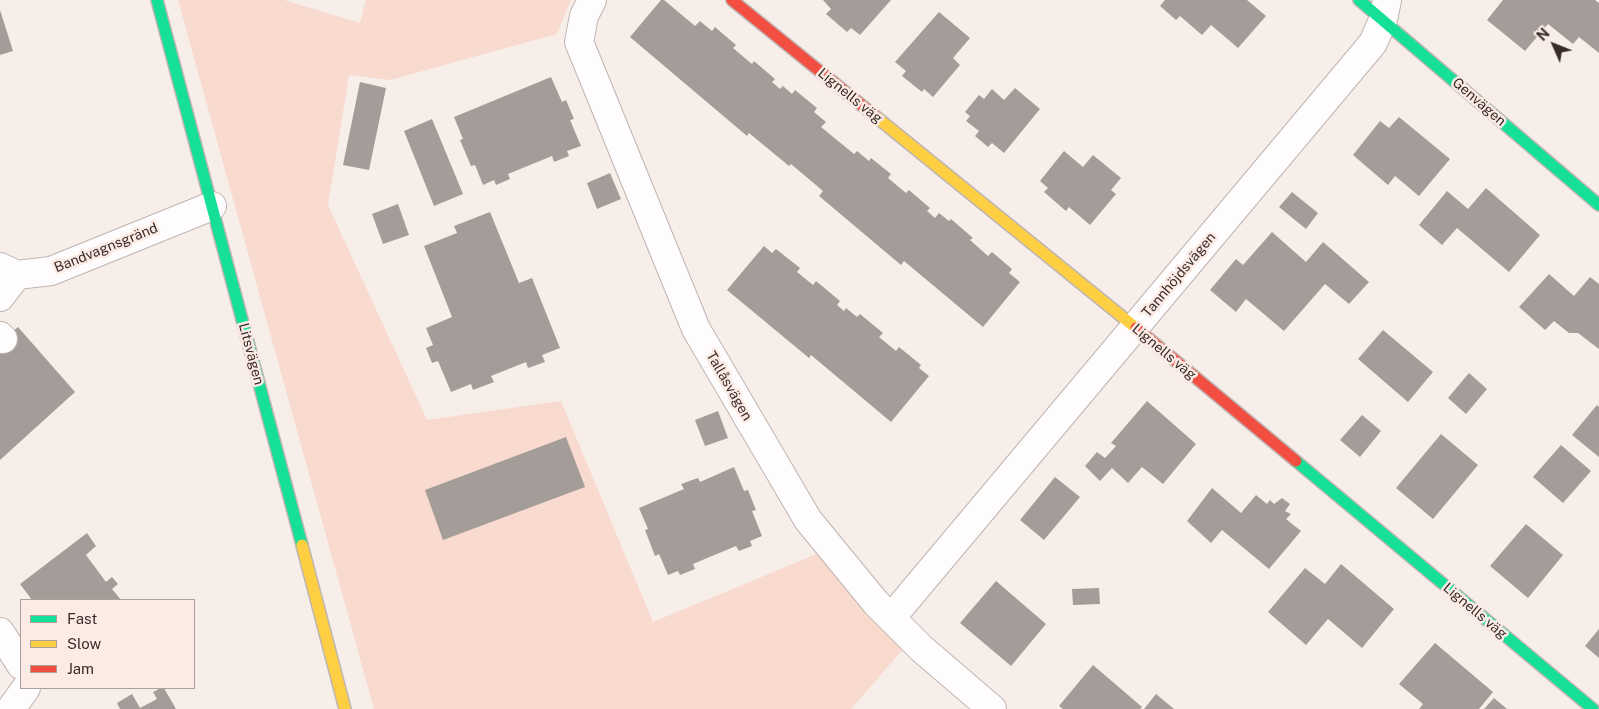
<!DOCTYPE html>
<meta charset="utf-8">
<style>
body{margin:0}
#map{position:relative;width:1599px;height:709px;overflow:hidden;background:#f7eeea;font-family:"Public Sans",sans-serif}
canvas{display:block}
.legend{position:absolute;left:20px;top:599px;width:175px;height:90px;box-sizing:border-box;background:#fcebe5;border:1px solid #ad9f99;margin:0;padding:6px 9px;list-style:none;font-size:15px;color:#372c28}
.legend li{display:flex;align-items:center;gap:10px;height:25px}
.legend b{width:25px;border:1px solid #ad9f99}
.north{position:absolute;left:1529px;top:20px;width:50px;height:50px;-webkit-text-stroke:4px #fcebe5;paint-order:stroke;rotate:314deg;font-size:14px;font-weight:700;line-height:20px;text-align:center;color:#372c28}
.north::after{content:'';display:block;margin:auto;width:18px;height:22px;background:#372c28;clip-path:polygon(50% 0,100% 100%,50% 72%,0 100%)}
</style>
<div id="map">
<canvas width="1599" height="709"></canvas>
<ul class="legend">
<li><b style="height:6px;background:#16e098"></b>Fast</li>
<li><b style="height:6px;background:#ffcf43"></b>Slow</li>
<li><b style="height:6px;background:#f24e42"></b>Jam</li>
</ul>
<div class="north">N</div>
</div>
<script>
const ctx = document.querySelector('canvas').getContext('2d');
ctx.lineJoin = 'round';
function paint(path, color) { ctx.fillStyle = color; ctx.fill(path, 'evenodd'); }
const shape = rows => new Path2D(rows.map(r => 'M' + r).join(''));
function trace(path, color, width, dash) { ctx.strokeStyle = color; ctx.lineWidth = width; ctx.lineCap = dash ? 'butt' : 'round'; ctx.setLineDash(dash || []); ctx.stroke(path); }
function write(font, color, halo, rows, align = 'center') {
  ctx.font = font + ' "Public Sans",sans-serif'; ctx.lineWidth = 5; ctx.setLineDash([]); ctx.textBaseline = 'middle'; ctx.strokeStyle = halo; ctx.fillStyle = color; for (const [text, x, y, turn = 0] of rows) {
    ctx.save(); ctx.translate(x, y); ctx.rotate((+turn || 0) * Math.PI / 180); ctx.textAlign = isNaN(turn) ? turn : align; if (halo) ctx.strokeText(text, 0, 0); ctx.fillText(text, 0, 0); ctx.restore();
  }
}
paint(shape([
 [178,0,284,0,360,23,366,0,571,0,557,34,390,80,349,75,328,205,427,420,561,401,653,622,819,553,905,647,851,709,374,709]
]), '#f8dace');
paint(shape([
 [661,0,664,0,695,26,700,21,712,31,715,27,736,45,733,48,752,64,754,61,775,79,772,82,780,89,783,86,792,94,795,90,817,108,814,112,826,122,821,127,854,154,857,151,869,161,871,158,891,174,888,178,906,193,909,190,930,208,927,211,935,218,939,213,949,221,951,219,973,238,970,240,988,256,992,252,1012,269,1009,273,1020,282,983,327,904,261,901,265,819,196,823,191,791,164,789,166,749,133,747,136,630,37],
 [823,0,891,0,860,35,851,28,847,32,826,14,831,9],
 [1165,0,1247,0,1266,16,1238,48,1211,25,1202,35,1180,16,1176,20,1160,6],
 [1503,0,1595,0,1599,3,1599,53,1579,37,1573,44,1548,24,1525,51,1487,20],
 [0,10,13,51,0,55],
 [939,12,970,38,953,58,960,65,933,97,924,89,922,92,902,76,906,71,895,62],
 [551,77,562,102,566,100,574,119,570,120,581,146,567,151,569,156,554,162,552,156,508,174,510,179,496,185,494,180,483,185,475,165,471,166,460,140,463,139,454,117],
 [360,82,386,88,369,170,343,165],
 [1015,88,1040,109,1004,153,992,143,988,147,975,136,979,131,966,121,970,116,965,112,979,95,984,99,992,89,1004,100],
 [1399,117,1450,159,1419,196,1395,176,1388,185,1353,155,1380,121,1389,128],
 [432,119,463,194,434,206,404,131],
 [1064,151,1083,167,1093,155,1121,178,1111,190,1116,194,1090,225,1069,207,1066,211,1044,192,1048,188,1040,181],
 [610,173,621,199,597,209,587,183],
 [1486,188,1540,235,1509,272,1457,228,1442,245,1419,225,1447,191,1468,209],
 [1292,192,1318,213,1306,229,1279,207],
 [398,204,409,235,383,244,372,214],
 [490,212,519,283,532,278,560,348,542,355,545,362,528,368,526,362,491,376,494,382,473,390,471,384,451,392,438,361,432,363,426,348,433,345,426,328,452,317,424,246,457,233,454,226],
 [1272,232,1306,262,1323,242,1369,282,1349,304,1325,284,1284,331,1246,299,1236,312,1210,290,1236,259,1243,265],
 [764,246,772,253,776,249,800,268,797,272,813,285,816,281,840,301,837,305,844,311,846,308,857,317,860,314,883,333,879,337,896,351,899,347,921,365,919,368,929,376,891,422,811,355,809,358,727,290],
 [1549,274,1574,296,1590,277,1599,284,1599,349,1578,333,1569,333,1554,321,1545,330,1519,307],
 [18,327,75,392,0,460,0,342],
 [1383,330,1433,372,1408,402,1358,359],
 [1469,373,1487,389,1466,414,1448,398],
 [1147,401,1196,444,1163,484,1142,467,1128,483,1112,468,1100,481,1085,466,1097,452,1105,458,1116,446,1111,443],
 [1597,405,1599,407,1599,457,1572,435],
 [718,411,728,438,705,446,695,420],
 [1362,415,1381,431,1360,457,1340,440],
 [1441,434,1478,465,1433,519,1396,488],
 [566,437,585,487,443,540,425,490],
 [1561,445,1591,471,1563,503,1533,477],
 [734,467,744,491,748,490,756,510,752,511,762,536,750,541,752,546,739,551,736,546,693,564,695,569,680,575,678,571,668,575,659,554,655,556,645,530,648,529,639,508,684,489,681,484,698,478,700,482],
 [1055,477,1080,497,1044,540,1020,520],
 [1212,488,1241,513,1256,495,1267,504,1270,500,1274,504,1282,498,1290,504,1285,511,1291,514,1286,519,1301,531,1269,569,1222,530,1211,543,1187,521],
 [1526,524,1563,555,1528,598,1490,566],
 [87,533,96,546,86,555,106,582,112,577,118,584,112,589,121,600,32,600,20,584],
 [1341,564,1394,609,1362,648,1328,619,1306,645,1268,612,1305,568,1325,584],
 [996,581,1046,624,1011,666,960,623],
 [1099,588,1100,604,1073,605,1072,589],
 [1599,629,1599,658,1585,646],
 [1435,643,1493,692,1479,709,1419,709,1423,704,1399,684],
 [1093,665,1142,707,1140,709,1063,709,1059,706],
 [161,688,164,688,176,709,120,709,117,703,132,694,140,708,157,699,153,692],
 [1156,694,1174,709,1144,709],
 [1494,698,1507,709,1484,709]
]), '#a49c98');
const street = shape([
 [592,0,584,16,579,42,696,329,808,520,876,603,922,649,992,709],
 [0,267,17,275,51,271,212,206],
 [0,297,17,275],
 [0,336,3,339],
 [891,618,1373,43,1383,20,1387,0],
 [0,632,21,665],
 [11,709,26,688]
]);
const fast = shape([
 [157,0,302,545],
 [1359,0,1599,205],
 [1296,461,1593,709]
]);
const slow = shape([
 [875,116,1136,328],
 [302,545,345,709]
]);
const jam = shape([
 [732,0,875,116],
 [1136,328,1296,461]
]);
trace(street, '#beb5b2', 30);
trace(fast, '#beb5b2', 14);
trace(slow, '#beb5b2', 14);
trace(jam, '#beb5b2', 14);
trace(street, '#fefcfc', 28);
trace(fast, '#16e098', 11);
trace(slow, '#ffcf43', 11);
trace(jam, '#f24e42', 11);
write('14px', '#372c28', '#fcebe5', [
 ["Lignells väg",850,96,39],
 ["Genvägen",1479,102,41],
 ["Bandvagnsgränd",106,248,-22],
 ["Tannhöjdsvägen",1179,275,-50],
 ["Lignells väg",1164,352,40],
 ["Litsvägen",251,354,75],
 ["Tallåsvägen",729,386,60],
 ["Lignells väg",1475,611,40]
]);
</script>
